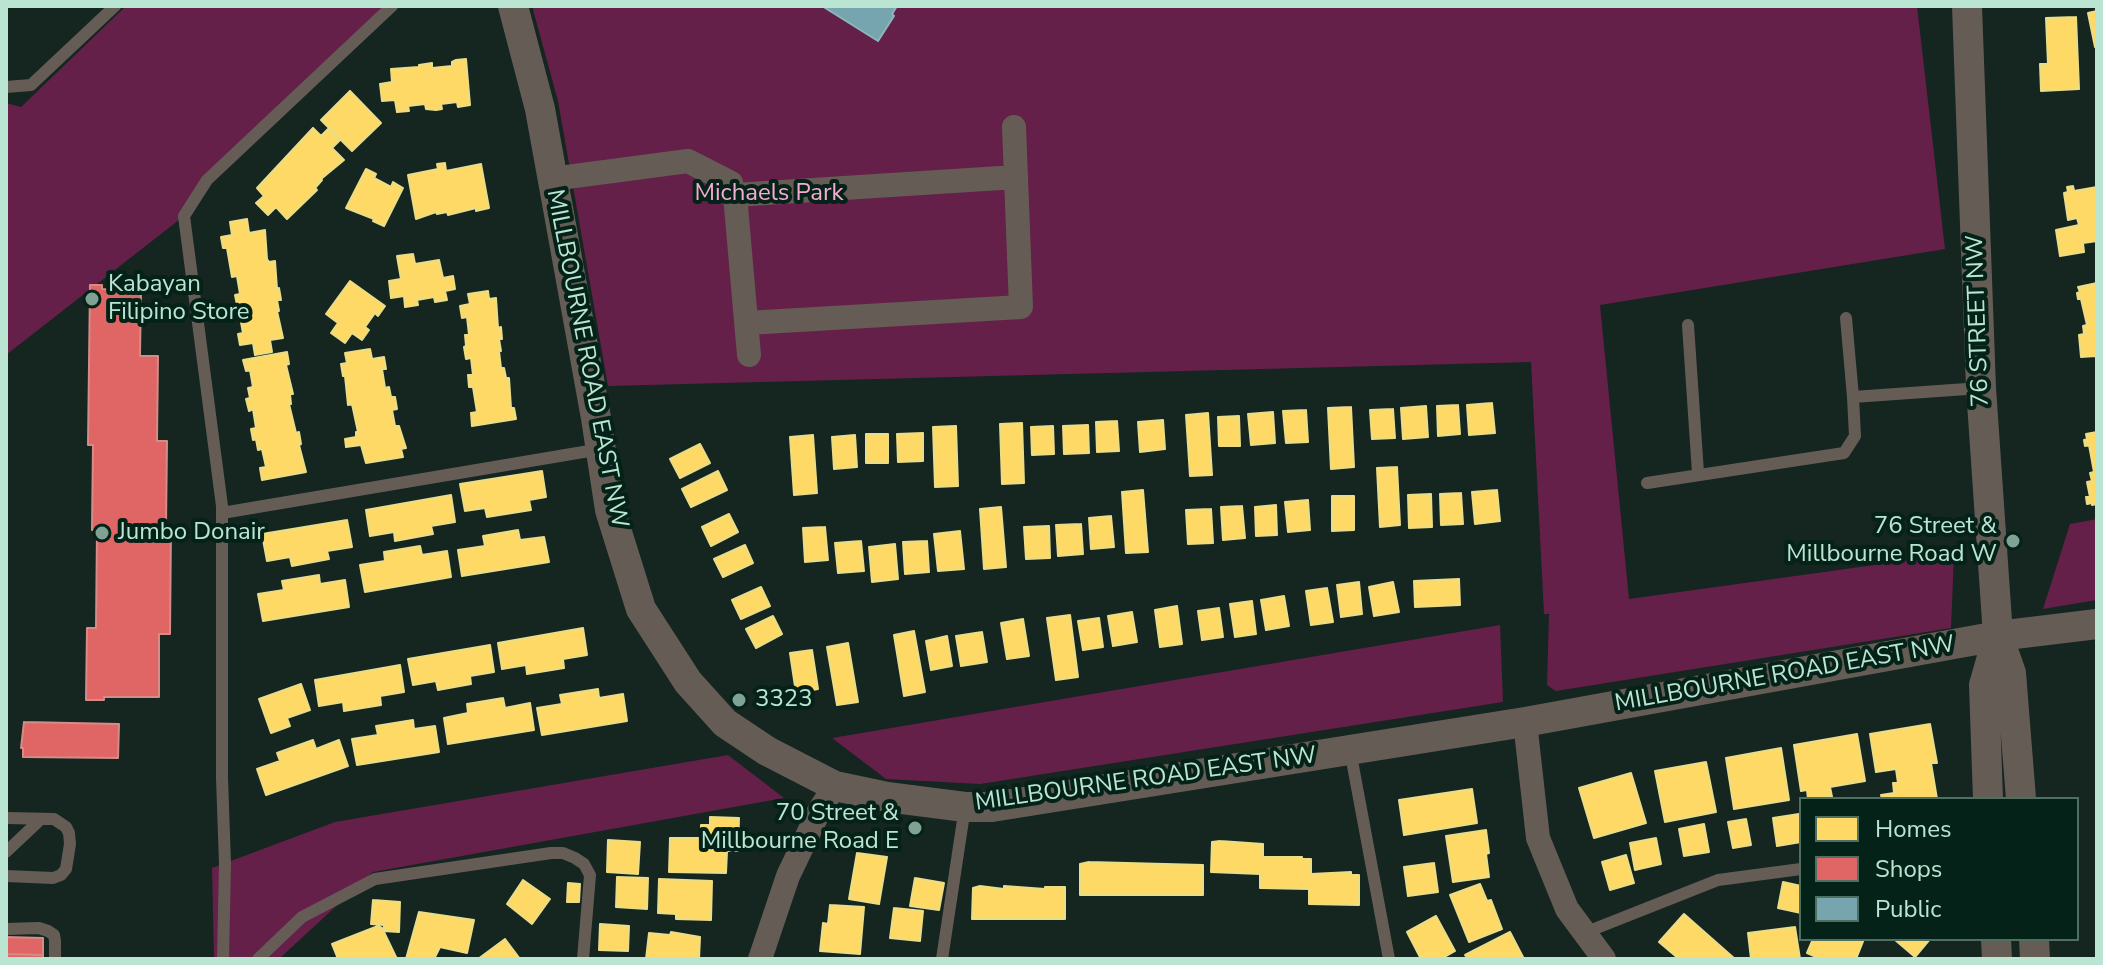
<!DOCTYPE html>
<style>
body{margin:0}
#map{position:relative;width:2103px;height:965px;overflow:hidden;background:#152520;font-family:"Nunito Sans",sans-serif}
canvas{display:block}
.frame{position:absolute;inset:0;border:8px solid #bae5d3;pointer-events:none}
.legend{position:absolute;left:1799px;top:797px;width:280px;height:144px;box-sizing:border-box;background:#042218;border:2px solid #4d7063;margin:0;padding:10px 14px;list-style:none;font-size:24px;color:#bae5d3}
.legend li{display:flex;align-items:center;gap:16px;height:40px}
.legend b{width:40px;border:2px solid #4d7063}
</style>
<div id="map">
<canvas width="2103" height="965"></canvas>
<div class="frame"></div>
<ul class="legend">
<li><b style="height:22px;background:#ffd966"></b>Homes</li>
<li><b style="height:22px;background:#e06666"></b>Shops</li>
<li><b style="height:22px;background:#76a5af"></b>Public</li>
</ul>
</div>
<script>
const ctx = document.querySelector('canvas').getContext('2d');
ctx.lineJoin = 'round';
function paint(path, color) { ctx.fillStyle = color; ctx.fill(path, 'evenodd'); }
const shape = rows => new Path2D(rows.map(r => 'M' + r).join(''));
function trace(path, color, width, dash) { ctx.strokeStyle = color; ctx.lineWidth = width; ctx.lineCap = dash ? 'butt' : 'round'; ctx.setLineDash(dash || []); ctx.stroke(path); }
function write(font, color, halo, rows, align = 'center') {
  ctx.font = font + ' "Nunito Sans",sans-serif'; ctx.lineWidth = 8; ctx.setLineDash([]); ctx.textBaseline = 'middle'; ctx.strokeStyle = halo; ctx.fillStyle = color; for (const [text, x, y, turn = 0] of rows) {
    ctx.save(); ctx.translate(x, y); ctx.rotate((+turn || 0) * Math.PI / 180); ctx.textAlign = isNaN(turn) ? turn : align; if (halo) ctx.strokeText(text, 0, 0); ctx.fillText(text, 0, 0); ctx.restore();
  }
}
paint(shape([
 [126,6,392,6,207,180,184,216,6,355,6,103,21,107],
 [532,6,1917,6,1945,249,1600,305,1629,599,1954,554,1951,628,1556,691,1547,685,1549,614,1544,614,1531,362,608,386,558,101],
 [2097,519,2097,600,2043,609,2070,524],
 [1500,625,1503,702,980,784,886,779,832,738],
 [728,755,784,798,373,872,279,959,214,959,212,868,335,822]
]), '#642049');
const homes = shape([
 [2097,11,2097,46,2095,47,2088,13,2097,11],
 [2076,17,2079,89,2041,91,2040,64,2048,64,2046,18,2076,17],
 [466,59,470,105,458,107,457,102,441,104,442,109,436,110,426,109,425,104,408,106,409,111,397,112,395,100,382,101,380,84,392,82,391,69,419,67,419,65,432,63,432,68,452,66,452,62,456,60,466,59],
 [350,91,381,123,352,151,321,120,350,91],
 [313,128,321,136,329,128,340,140,332,148,344,160,321,179,322,180,315,188,317,190,287,219,276,207,268,215,256,203,264,196,257,188,313,128],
 [445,163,446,171,481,164,489,208,476,211,476,208,448,215,447,212,437,214,436,212,416,219,408,175,438,169,437,164,445,163],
 [366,169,376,174,374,178,391,187,393,182,403,188,384,226,373,221,374,219,346,208,366,169],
 [2073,186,2074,191,2097,187,2097,241,2083,243,2084,252,2060,256,2056,230,2079,225,2077,218,2068,220,2064,193,2068,192,2067,187,2073,186],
 [247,219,249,233,265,230,267,259,269,262,275,261,277,289,279,288,281,300,277,300,279,311,277,311,283,338,270,340,272,352,255,355,253,343,240,345,238,334,243,333,240,317,235,318,233,306,237,305,235,295,240,294,237,276,232,277,227,248,223,248,221,237,232,235,230,222,247,219],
 [413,254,415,264,439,260,443,278,453,276,455,289,445,291,447,300,435,302,434,297,417,300,418,305,405,307,404,296,391,298,389,281,401,279,397,256,413,254],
 [350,281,385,306,378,316,375,313,365,327,369,330,362,340,352,333,345,343,331,333,338,323,326,314,350,281],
 [2097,283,2097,360,2096,356,2081,357,2079,335,2084,334,2083,326,2087,325,2081,299,2078,299,2077,293,2080,292,2078,287,2097,283],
 [488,291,489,299,496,298,498,328,501,327,502,339,499,339,501,351,499,351,501,368,504,368,506,378,509,378,511,408,514,408,516,419,472,426,471,413,477,412,473,387,469,387,468,375,473,375,471,358,466,359,464,347,466,346,465,335,469,335,467,317,462,318,460,306,470,304,468,294,488,291],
 [370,349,372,359,384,357,386,369,382,369,385,388,389,387,391,397,395,397,397,409,392,410,395,426,399,426,406,448,401,449,403,457,366,463,361,445,346,447,345,439,356,437,356,432,358,432,352,404,348,405,345,376,343,376,341,364,347,363,345,353,370,349],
 [287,352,289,364,286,365,293,394,290,394,291,404,289,404,296,433,299,432,301,444,299,445,306,472,262,480,260,468,266,467,262,449,258,450,256,439,253,440,251,429,256,428,253,409,249,411,246,399,250,398,248,388,253,387,250,370,246,371,243,360,287,352],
 [1492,403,1495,433,1469,435,1467,405,1492,403],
 [1458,405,1460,434,1438,436,1437,406,1458,405],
 [1426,406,1428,437,1403,439,1401,408,1426,406],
 [1351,407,1354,467,1331,469,1328,408,1351,407],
 [1393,409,1395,438,1372,439,1370,410,1393,409],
 [1306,410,1308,442,1286,443,1283,411,1306,410],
 [1273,412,1275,443,1251,445,1248,414,1273,412],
 [1208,413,1212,475,1190,476,1186,415,1208,413],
 [1239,416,1240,446,1219,446,1218,417,1239,416],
 [1163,420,1165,449,1140,452,1138,422,1163,420],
 [1117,421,1119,451,1097,452,1096,422,1117,421],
 [1022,423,1024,483,1002,484,1000,424,1022,423],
 [1088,425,1089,453,1064,454,1063,426,1088,425],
 [956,426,958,486,935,487,933,427,956,426],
 [1053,426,1054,454,1032,455,1031,427,1053,426],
 [2097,432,2097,504,2092,505,2092,503,2087,504,2086,497,2090,497,2087,482,2092,481,2090,473,2094,472,2089,445,2085,446,2084,440,2087,439,2086,434,2097,432],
 [923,433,923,461,898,462,897,434,923,433],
 [866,434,888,434,888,463,866,463,866,434],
 [813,435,817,493,794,495,790,437,813,435],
 [855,435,857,467,834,469,832,437,855,435],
 [700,444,710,463,680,478,670,459,700,444],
 [1397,467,1400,525,1380,527,1377,468,1397,467],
 [542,471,546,497,529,500,531,510,487,517,485,508,465,511,460,484,542,471],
 [718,471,727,490,691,507,682,489,718,471],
 [1143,490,1148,552,1126,553,1122,492,1143,490],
 [1497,490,1500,521,1475,524,1472,492,1497,490],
 [1461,493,1463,524,1441,525,1440,494,1461,493],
 [1431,494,1432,527,1409,528,1408,495,1431,494],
 [451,495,455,522,431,526,433,534,395,541,394,532,370,536,366,510,451,495],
 [1332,496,1354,496,1354,530,1332,531,1332,496],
 [1308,500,1310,530,1288,532,1285,502,1308,500],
 [1276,505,1277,535,1256,536,1255,507,1276,505],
 [1242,506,1245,538,1223,540,1221,507,1242,506],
 [1001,507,1006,567,984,569,980,509,1001,507],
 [1211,509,1213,543,1188,544,1186,510,1211,509],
 [729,514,738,532,711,546,702,527,729,514],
 [1111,516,1114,547,1091,549,1089,518,1111,516],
 [347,520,352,547,327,551,329,559,292,566,290,557,267,561,262,534,347,520],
 [1081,524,1083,554,1058,556,1056,525,1081,524],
 [1049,526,1050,558,1026,559,1024,527,1049,526],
 [825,527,828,560,805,562,803,528,825,527],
 [518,530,520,540,544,537,549,562,462,576,458,550,485,546,483,536,518,530],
 [960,531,964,569,938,571,934,534,960,531],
 [861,541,864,571,838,573,835,543,861,541],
 [927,541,929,572,905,574,903,542,927,541],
 [895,544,898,579,872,582,869,547,895,544],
 [745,545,753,563,723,577,714,559,745,545],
 [420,546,422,555,447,551,451,577,365,592,360,565,385,561,384,552,420,546],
 [319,575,320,584,345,580,349,607,263,621,258,594,284,590,282,581,319,575],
 [1459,579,1460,605,1415,607,1414,581,1459,579],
 [1359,582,1362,614,1341,617,1337,585,1359,582],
 [1393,582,1399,612,1374,616,1369,587,1393,582],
 [761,587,770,606,741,619,732,600,761,587],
 [1327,588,1333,622,1311,625,1306,591,1327,588],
 [1284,596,1289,626,1266,630,1261,600,1284,596],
 [1252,601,1256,634,1235,637,1230,604,1252,601],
 [1177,606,1182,644,1160,647,1155,610,1177,606],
 [1219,608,1223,637,1202,640,1198,611,1219,608],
 [1132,612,1137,642,1113,646,1108,616,1132,612],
 [1070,615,1078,677,1056,680,1047,618,1070,615],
 [773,616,782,634,756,648,746,629,773,616],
 [1099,618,1103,647,1083,650,1078,621,1099,618],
 [1023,619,1029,656,1007,659,1001,623,1023,619],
 [583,628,587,655,563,659,564,668,527,674,526,665,502,669,498,643,583,628],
 [914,631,925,692,904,696,894,635,914,631],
 [982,632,987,662,961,666,956,636,982,632],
 [947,636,952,666,931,670,926,641,947,636],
 [848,643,858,702,837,705,827,647,848,643],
 [490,645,494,672,470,676,471,684,438,690,436,681,413,685,408,659,490,645],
 [812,650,818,689,796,693,790,653,812,650],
 [400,665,404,692,380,696,381,705,344,711,343,702,319,706,315,680,400,665],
 [301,684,310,710,287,718,290,726,271,733,259,699,301,684],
 [598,689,599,698,623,694,627,721,542,735,537,708,562,704,560,695,598,689],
 [503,698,505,708,530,703,534,730,448,744,444,718,468,713,467,704,503,698],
 [413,720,414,729,435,726,439,752,357,765,352,739,378,735,376,726,413,720],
 [1930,724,1937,763,1931,763,1937,799,1882,799,1881,795,1894,793,1893,783,1898,783,1896,769,1876,772,1870,734,1930,724],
 [1857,734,1865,781,1830,787,1832,797,1808,799,1807,790,1801,791,1794,745,1857,734],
 [313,740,316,749,339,740,348,766,266,795,257,769,280,761,277,753,313,740],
 [1781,748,1789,800,1734,809,1726,758,1781,748],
 [1706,762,1716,812,1665,822,1655,771,1706,762],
 [1631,773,1646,823,1594,838,1579,788,1631,773],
 [1472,789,1477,823,1404,835,1399,800,1472,789],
 [1799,814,1801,842,1777,846,1773,818,1799,814],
 [710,817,739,818,738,851,727,851,726,873,669,872,670,838,701,838,701,825,710,825,710,817],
 [1746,819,1751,845,1733,848,1728,822,1746,819],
 [1704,824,1709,852,1684,856,1679,829,1704,824],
 [1486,830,1489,853,1486,854,1489,877,1453,882,1446,836,1486,830],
 [1656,838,1661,864,1635,870,1630,843,1656,838],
 [608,840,640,842,638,874,607,872,608,840],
 [1220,841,1263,844,1263,857,1302,857,1302,859,1311,859,1311,874,1351,872,1351,875,1359,875,1359,905,1309,904,1309,889,1260,888,1260,874,1211,872,1212,842,1220,841],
 [857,853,887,857,879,904,849,899,857,853],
 [1626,855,1634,883,1610,890,1602,862,1626,855],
 [1089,862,1203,865,1203,895,1080,895,1080,864,1089,862],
 [1434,863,1438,892,1408,896,1404,867,1434,863],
 [617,877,648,878,647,909,616,907,617,877],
 [915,878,944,883,939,910,910,906,915,878],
 [659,879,712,881,711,920,676,919,676,914,658,913,659,879],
 [523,880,550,899,532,924,507,904,523,880],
 [1783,882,1801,886,1801,913,1778,908,1783,882],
 [568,883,580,884,579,902,567,902,568,883],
 [1480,884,1487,901,1491,900,1502,929,1469,942,1450,895,1480,884],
 [980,886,1004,889,1004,886,1045,889,1045,887,1065,887,1065,919,972,919,973,888,980,886],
 [373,900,400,902,399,932,384,931,384,925,371,924,373,900],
 [830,905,864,907,860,954,820,951,823,923,828,924,830,905],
 [894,908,923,911,920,941,890,938,894,908],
 [419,912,474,920,467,953,440,947,434,959,406,959,419,912],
 [1684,914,1735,959,1679,959,1659,942,1684,914],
 [1436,916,1455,951,1441,959,1421,959,1407,932,1436,916],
 [600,924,629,926,628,951,599,950,600,924],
 [378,926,382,928,396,957,394,959,338,959,332,944,378,926],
 [1795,927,1800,959,1751,959,1748,933,1795,927],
 [671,932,700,937,699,959,646,959,649,933,670,935,671,932],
 [1510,932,1524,959,1468,959,1465,955,1510,932],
 [505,939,520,959,478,959,505,939],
 [1813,939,1864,939,1856,959,1821,959,1807,953,1813,939],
 [1894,939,1930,939,1915,957,1894,939]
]);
paint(homes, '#ffd966');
trace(homes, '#eadd87', 2);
const shops = shape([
 [90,285,102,285,102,289,141,290,140,356,158,356,157,441,167,441,166,526,171,526,170,634,159,634,159,697,104,697,104,700,86,700,87,628,96,628,97,530,92,530,93,445,88,445,90,285],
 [24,722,119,724,118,758,23,757,23,748,21,748,24,722],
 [6,937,43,938,43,955,6,954,6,937],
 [6,954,43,955,43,959,6,959,6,954]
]);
paint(shops, '#e06666');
trace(shops, '#d58c87', 2);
const public = shape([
 [822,6,897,6,892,14,894,16,878,41,822,6]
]);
paint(public, '#76a5af');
trace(public, '#8ab8ba', 2);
trace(shape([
 [6,87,31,85,115,6],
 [1846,318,1853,397,1981,388],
 [1688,325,1698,473],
 [1647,483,1844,453,1855,436,1853,397],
 [222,513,601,449],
 [1350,750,1389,959],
 [6,818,54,819,66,827,69,833,70,844,66,869,61,875,53,878,6,876],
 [6,852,41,819],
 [6,929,39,928,48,931,54,935,55,941,55,959],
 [1584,933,1718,880,1801,869],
 [223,959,225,864,222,778,222,506,184,216,207,180,392,6],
 [258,959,302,917,375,879,551,853,563,853,575,858,584,864,590,875,583,959],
 [942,959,965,807]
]), '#665c56', 12);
trace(shape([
 [552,179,688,161,731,183,735,195,749,355],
 [735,195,1016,177],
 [747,323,1021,307,1014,127],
 [1525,722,1538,838,1567,909,1604,959],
 [760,959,788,876,820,809,835,786]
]), '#665c56', 24);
trace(shape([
 [513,6,540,109,596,418,610,510,641,609,688,682,725,723,767,751,835,786,887,797,965,807,992,807,1525,722,1998,636,2097,624],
 [1967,6,1981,388,1998,636,2011,673,2021,799],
 [1988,799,1984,685,1998,636],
 [1996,939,1997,959],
 [2034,939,2035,959]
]), '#665c56', 30);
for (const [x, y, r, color] of [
 [92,299,8,"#80a294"],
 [102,533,8,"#80a294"],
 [2013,541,8,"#80a294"],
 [739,700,8,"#80a294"],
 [915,828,8,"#80a294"]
]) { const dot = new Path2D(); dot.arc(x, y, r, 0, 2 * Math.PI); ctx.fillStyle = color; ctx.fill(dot); trace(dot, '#042218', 3); }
write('24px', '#f6acd2', '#042218', [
 ["Michaels Park",769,194]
]);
write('24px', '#bae5d3', '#042218', [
 ["Kabayan",108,285],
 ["Filipino Store",108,313],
 ["76 Street &",1997,527,"right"],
 ["Millbourne Road W",1997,555,"right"],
 ["Jumbo Donair",118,533],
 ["3323",755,700],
 ["70 Street &",899,814,"right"],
 ["Millbourne Road E",899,842,"right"]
], 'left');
write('24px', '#bae5d3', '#042218', [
 ["76 STREET NW",1979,321,-92],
 ["MILLBOURNE ROAD EAST NW",586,359,79],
 ["MILLBOURNE ROAD EAST NW",1785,675,-10],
 ["MILLBOURNE ROAD EAST NW",1146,780,-8]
]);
</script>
